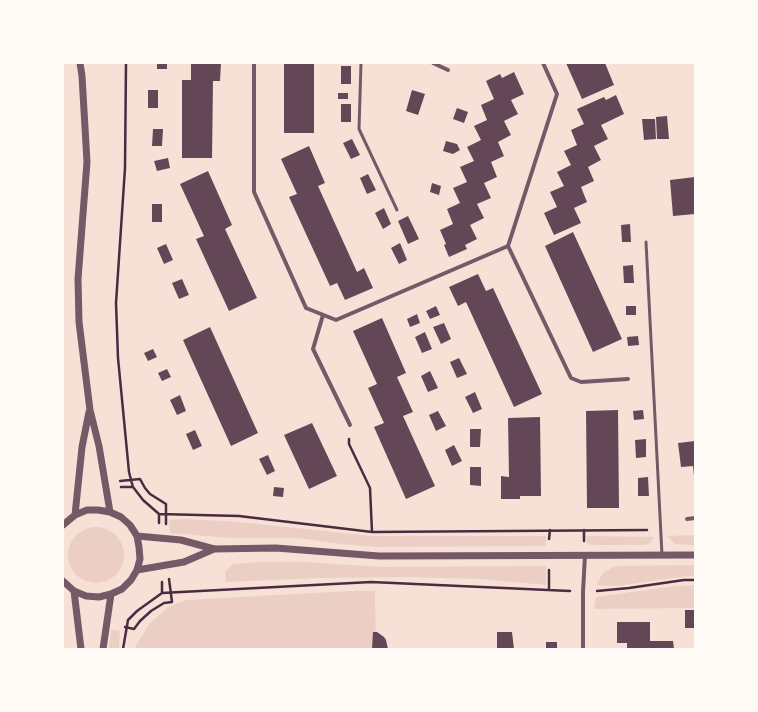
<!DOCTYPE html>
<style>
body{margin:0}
#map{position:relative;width:758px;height:712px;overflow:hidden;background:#f7e1d7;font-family:Signika,sans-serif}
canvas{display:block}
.frame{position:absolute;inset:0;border:64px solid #fffaf5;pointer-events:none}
</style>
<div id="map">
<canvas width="758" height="712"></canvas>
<div class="frame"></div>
</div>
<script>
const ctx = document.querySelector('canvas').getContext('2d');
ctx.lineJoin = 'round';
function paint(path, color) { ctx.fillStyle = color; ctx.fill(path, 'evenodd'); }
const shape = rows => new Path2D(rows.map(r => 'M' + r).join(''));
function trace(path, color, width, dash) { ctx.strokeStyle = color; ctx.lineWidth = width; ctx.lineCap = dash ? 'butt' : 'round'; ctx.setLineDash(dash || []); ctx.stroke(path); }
paint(shape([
 [186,519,239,522,372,536,546,536,546,546,376,547,342,544,297,538,232,538,170,533,169,520],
 '68 555a28 28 0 1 1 56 0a28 28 0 1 1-56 0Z',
 [695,535,695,545,675,544,667,536],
 [586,536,654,537,649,544,644,545,591,545,587,543],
 [258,562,303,562,381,567,546,566,546,585,479,579,407,577,320,578,226,582,225,572,233,564],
 [695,565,695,576,679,577,618,586,596,585,603,573,615,566],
 [695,585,695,608,594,609,596,597,674,586],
 [349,591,375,591,376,649,134,649,149,624,168,607,186,600],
 [111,630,118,630,120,632,119,649,109,649]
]), '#ebcfc5');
paint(shape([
 [157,63,167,63,167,69,157,69],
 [191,63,221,63,220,81,213,81,212,158,182,158,182,80,191,80],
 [284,63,314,63,314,133,284,133],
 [566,63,605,63,614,85,582,99],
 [341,66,351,66,351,84,341,84],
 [514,72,524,94,511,100,518,114,504,121,511,135,498,142,504,156,491,162,497,177,484,183,491,198,477,204,484,218,470,225,477,239,465,245,467,249,449,257,444,245,446,244,440,230,453,224,447,209,460,203,453,188,467,182,460,167,474,161,467,147,481,140,474,126,487,120,481,105,494,99,486,81,500,74,502,78],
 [148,90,158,90,158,108,148,108],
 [412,90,425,94,418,115,406,111],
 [338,93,348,93,348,99,338,99],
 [616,95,624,114,601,125,608,139,594,146,601,160,588,167,594,181,581,187,587,202,574,208,581,223,554,235,544,213,557,207,550,192,564,186,557,172,571,165,564,151,577,145,571,130,584,124,577,109,604,97,606,100],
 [341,104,351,104,351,122,341,122],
 [457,108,468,112,464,123,453,119],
 [667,116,669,139,657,139,656,117],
 [642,119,655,119,656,139,644,140],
 [153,129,163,129,162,146,152,146],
 [352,139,360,155,351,159,343,143],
 [446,141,457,144,460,150,453,154,443,151],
 [309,146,325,183,318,186,357,272,364,268,373,288,345,300,337,283,330,286,289,197,297,194,281,159],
 [168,158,170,168,157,171,154,161],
 [208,171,232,225,225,229,257,298,229,311,196,239,204,236,180,184],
 [368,174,376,190,367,194,360,178],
 [695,177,695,214,673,216,670,180],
 [432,183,441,186,439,195,430,192],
 [152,204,162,204,162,222,152,222],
 [384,208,391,224,383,229,375,213],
 [408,216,419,239,408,244,398,221],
 [630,224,631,242,622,242,621,225],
 [573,232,622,339,593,352,545,246],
 [400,243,407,260,399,264,391,248],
 [166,244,173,260,164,264,157,248],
 [633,265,634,283,624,283,623,266],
 [478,274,486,291,493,288,542,394,514,407,466,302,458,306,449,287],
 [182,279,189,295,179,299,172,283],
 [436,306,440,315,430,319,426,311],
 [626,306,636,306,636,315,626,315],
 [417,314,420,323,410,327,407,319],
 [382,318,406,373,397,377,413,412,403,416,435,486,406,499,374,427,384,423,368,388,377,384,353,331],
 [444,323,451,339,441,344,433,327],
 [210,327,258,433,231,446,183,340],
 [425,332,432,349,422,353,415,337],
 [638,336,639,345,628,346,627,337],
 [153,349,157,357,148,361,144,353],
 [459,358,467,374,457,378,450,362],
 [167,369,171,377,162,381,158,373],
 [430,371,438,388,428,392,421,376],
 [475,392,482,409,473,413,465,397],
 [180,395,186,411,177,415,170,400],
 [618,410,619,508,587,508,586,411],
 [643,410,644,419,634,420,633,411],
 [438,411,446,426,436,431,429,415],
 [540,417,541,496,520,496,520,499,501,499,501,476,509,477,508,418],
 [312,423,337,476,309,489,284,435],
 [470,429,481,429,480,447,470,447],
 [195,430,202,446,193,450,186,434],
 [646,439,646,457,636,458,635,440],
 [695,441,695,476,694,476,693,466,681,467,678,443],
 [454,445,462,461,452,466,445,450],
 [268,455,275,471,267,475,259,459],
 [470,467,481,467,481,486,470,485],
 [648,477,649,496,638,496,638,478],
 [274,487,284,488,283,497,273,496],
 [685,610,695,610,695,628,685,628],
 [617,622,650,622,650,641,673,641,674,649,627,649,627,643,617,643],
 [373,632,377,632,384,637,386,640,388,649,372,649],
 [497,632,512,632,514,649,497,649],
 [546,642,557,642,557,649,546,649]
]), '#644757');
trace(shape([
 [126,63,125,168,116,303,118,358,129,472,131,480,133,487,143,500,159,514,159,523],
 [349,439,349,444,370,488,372,532],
 [120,481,140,479,145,488,150,494,166,504,166,524],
 [121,487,133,487],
 [159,514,239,516,372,532,647,530],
 [584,530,584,541],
 [549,539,550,530],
 [162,582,162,593],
 [549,589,549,570],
 [597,591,629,588,684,580,695,580],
 [125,627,134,629,140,621,151,611,164,603,172,602,169,579],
 [123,649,128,620,137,611,162,593,371,582,570,591]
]), '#4a2c40', 2.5);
trace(shape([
 [361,63,359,129,397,210],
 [646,242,662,555]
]), '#755966', 3);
trace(shape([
 [254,63,254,192,306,308,336,320,508,246,557,94,543,63],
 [433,63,448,70],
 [508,246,571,378,581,382,628,379],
 [323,315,313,349,350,425],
 [687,519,695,518],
 [583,649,583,592,585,555]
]), '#755966', 4);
trace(shape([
 [80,63,82,76,87,162,78,279,79,322,90,410,99,446,110,512],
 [75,515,82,447,89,412],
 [63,525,75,515,87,510,98,510,110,512,121,517,130,525,137,536,139,547,140,559,137,570,131,580,122,589,111,594,99,597,86,596,74,591,63,581],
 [137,536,181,540,214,549,276,548,379,556,695,555],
 [137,570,184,562,214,549],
 [74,591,81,649],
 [103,649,111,594]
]), '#755966', 7);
</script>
